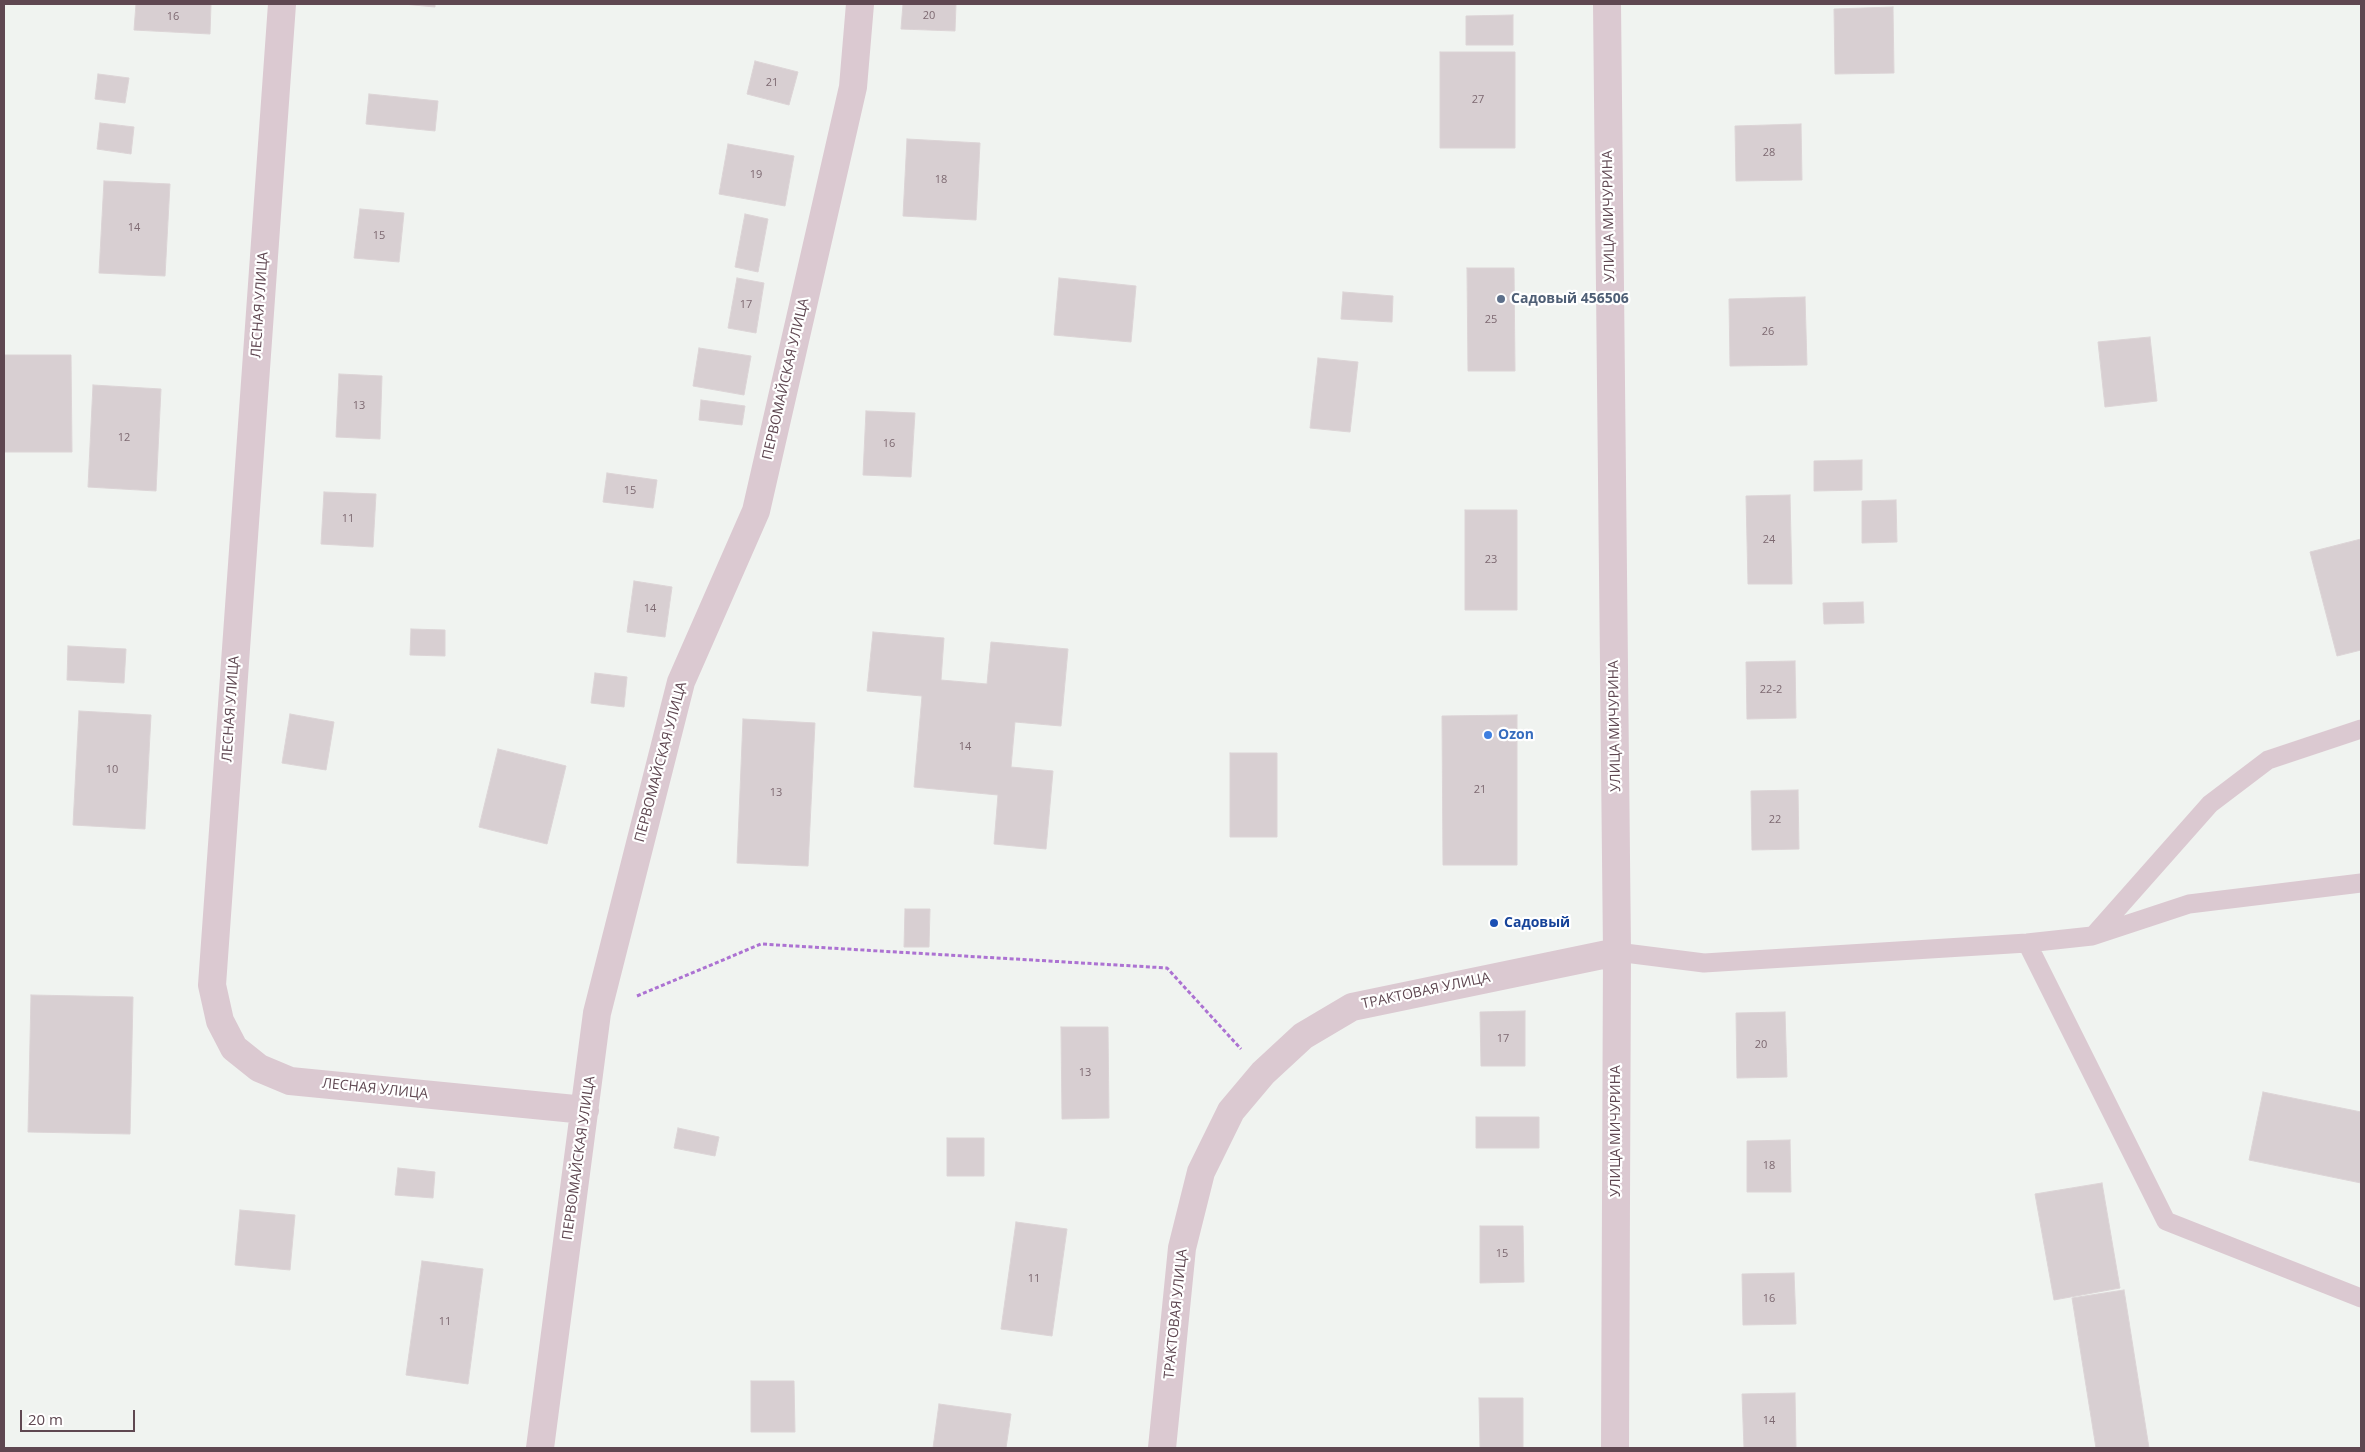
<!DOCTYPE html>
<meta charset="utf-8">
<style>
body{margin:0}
#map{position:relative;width:2365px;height:1452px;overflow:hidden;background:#f0f3f0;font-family:"Open Sans",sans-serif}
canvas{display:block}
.frame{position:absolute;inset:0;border:5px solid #5f4751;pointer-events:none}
.scale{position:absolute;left:20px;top:1410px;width:115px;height:22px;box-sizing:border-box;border:2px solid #5f4751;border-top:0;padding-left:6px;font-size:15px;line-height:18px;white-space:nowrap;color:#5f4751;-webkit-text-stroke:4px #fff;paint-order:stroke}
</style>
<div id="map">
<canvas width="2365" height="1452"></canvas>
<div class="frame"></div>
<div class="scale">20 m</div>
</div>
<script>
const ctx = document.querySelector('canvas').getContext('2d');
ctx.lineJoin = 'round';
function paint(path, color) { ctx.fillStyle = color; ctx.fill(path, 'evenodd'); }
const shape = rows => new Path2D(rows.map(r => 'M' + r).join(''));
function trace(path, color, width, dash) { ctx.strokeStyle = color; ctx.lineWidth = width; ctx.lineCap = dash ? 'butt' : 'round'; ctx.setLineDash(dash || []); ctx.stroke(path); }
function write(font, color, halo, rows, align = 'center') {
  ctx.font = font + ' "Open Sans",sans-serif'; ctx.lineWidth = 4.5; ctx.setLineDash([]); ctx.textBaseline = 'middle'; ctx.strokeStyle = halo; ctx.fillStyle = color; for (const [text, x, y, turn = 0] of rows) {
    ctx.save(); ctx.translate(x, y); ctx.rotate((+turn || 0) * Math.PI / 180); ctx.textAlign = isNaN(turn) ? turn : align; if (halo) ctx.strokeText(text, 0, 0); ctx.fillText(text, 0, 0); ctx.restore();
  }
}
const building = shape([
 [136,4,211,4,210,34,134,30,136,4],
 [403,4,435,4,435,7,403,4],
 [903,4,956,4,955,31,901,29,903,4],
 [1893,7,1894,73,1835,74,1834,9,1893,7],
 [1513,15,1513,45,1466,45,1466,16,1513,15],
 [1440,52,1515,52,1515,148,1440,148,1440,52],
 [755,61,798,72,789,105,747,94,755,61],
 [98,74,129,78,125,103,95,99,98,74],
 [369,94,438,101,435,131,366,124,369,94],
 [100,123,134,127,131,154,97,149,100,123],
 [1801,124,1802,180,1736,181,1735,126,1801,124],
 [907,139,980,143,976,220,903,216,907,139],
 [728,144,794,156,785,206,719,194,728,144],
 [104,181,170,184,165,276,99,273,104,181],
 [360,209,404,213,399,262,354,258,360,209],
 [745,214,768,219,758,272,735,267,745,214],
 [1467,268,1514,268,1515,371,1468,371,1467,268],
 [737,278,764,283,756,333,728,328,737,278],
 [1059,278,1136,286,1131,342,1054,335,1059,278],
 [1343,292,1393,296,1392,322,1341,319,1343,292],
 [1805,297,1807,365,1730,366,1729,299,1805,297],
 [2150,337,2157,401,2105,407,2098,342,2150,337],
 [699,348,751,356,744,395,693,386,699,348],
 [4,355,71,355,72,452,4,452,4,355],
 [1318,358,1358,362,1350,432,1310,428,1318,358],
 [339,374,382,376,380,439,336,437,339,374],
 [93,385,161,389,156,491,88,487,93,385],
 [701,400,745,406,742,425,699,420,701,400],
 [866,411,915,413,911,477,863,475,866,411],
 [1862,460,1862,490,1814,491,1814,461,1862,460],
 [607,473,657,480,653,508,603,502,607,473],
 [324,492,376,494,373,547,321,544,324,492],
 [1790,495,1792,584,1748,584,1746,496,1790,495],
 [1896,500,1897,542,1862,543,1862,501,1896,500],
 [1465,510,1517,510,1517,610,1465,610,1465,510],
 [2361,539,2361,650,2337,656,2310,552,2361,539],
 [634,581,672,587,665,637,627,632,634,581],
 [1863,602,1864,623,1824,624,1823,603,1863,602],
 [411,629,445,630,445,656,410,655,411,629],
 [873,632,944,638,941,680,987,684,991,642,1068,649,1061,726,1015,722,1011,767,1053,771,1046,849,994,844,998,795,914,787,922,696,867,691,873,632],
 [68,646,126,649,124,683,67,680,68,646],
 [1795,661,1796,718,1747,719,1746,662,1795,661],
 [595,673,627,677,624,707,591,703,595,673],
 [79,711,151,715,145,829,73,825,79,711],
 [290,714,334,722,326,770,282,763,290,714],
 [1517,715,1517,865,1443,865,1442,716,1517,715],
 [743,719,815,723,808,866,737,863,743,719],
 [498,749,566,766,547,844,479,827,498,749],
 [1230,753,1277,753,1277,837,1230,837,1230,753],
 [1798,790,1799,849,1752,850,1751,791,1798,790],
 [905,909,930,909,929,947,904,947,905,909],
 [31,995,133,997,130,1134,28,1132,31,995],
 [1525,1011,1525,1066,1481,1066,1480,1012,1525,1011],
 [1785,1012,1787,1077,1737,1078,1736,1013,1785,1012],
 [1061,1027,1108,1027,1109,1118,1062,1119,1061,1027],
 [2263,1092,2361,1112,2361,1183,2249,1160,2263,1092],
 [1476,1117,1539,1117,1539,1148,1476,1148,1476,1117],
 [678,1128,719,1137,715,1156,674,1148,678,1128],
 [947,1138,984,1138,984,1176,947,1176,947,1138],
 [1790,1140,1791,1192,1747,1192,1747,1141,1790,1140],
 [398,1168,435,1172,433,1198,395,1195,398,1168],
 [2102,1183,2120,1288,2054,1300,2035,1194,2102,1183],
 [240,1210,295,1215,290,1270,235,1265,240,1210],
 [1016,1222,1067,1229,1052,1336,1001,1329,1016,1222],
 [1480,1226,1523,1226,1524,1282,1480,1283,1480,1226],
 [422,1261,483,1269,468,1384,406,1375,422,1261],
 [1794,1273,1796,1324,1743,1325,1742,1274,1794,1273],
 [2124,1290,2149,1448,2096,1448,2072,1298,2124,1290],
 [751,1381,794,1381,795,1432,751,1432,751,1381],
 [1795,1393,1796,1448,1744,1448,1742,1394,1795,1393],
 [1479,1398,1523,1398,1523,1448,1480,1448,1479,1398],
 [939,1404,1011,1414,1006,1448,933,1448,939,1404]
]);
paint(building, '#d8cfd2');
trace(building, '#dcd4d6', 1);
trace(shape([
 [637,996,761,944,1167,968,1241,1049]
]), '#ac72d2', 3, [4, 2.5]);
trace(shape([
 [2094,935,2210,804,2268,760,2361,729],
 [2027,943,2166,1221,2361,1298],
 [1617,952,1704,963,2027,943,2092,936,2189,904,2361,883]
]), '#dbc9d1', 19);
trace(shape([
 [282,4,212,985,220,1021,234,1048,259,1068,290,1081,585,1110],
 [1607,4,1617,952,1615,1448],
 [540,1448,597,1013,681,682,756,511,853,87,860,4],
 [1162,1448,1182,1248,1201,1172,1231,1111,1263,1073,1303,1036,1352,1007,1617,952]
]), '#dbc9d1', 28);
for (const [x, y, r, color] of [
 [1501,299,5,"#5c6f8a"],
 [1488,735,5,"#3f7fe0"],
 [1494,923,5,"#1a4fb4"]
]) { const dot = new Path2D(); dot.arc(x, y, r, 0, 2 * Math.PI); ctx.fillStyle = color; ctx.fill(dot); trace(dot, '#fff', 2); }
write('11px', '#7d6971', null, [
 ["20",929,16],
 ["16",173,17],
 ["21",772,83],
 ["27",1478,100],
 ["28",1769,153],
 ["19",756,175],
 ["18",941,180],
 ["14",134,228],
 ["15",379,236],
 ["17",746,305],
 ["25",1491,320],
 ["26",1768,332],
 ["13",359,406],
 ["12",124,438],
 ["16",889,444],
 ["15",630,491],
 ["11",348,519],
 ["24",1769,540],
 ["23",1491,560],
 ["14",650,609],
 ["22-2",1771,690],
 ["14",965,747],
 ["10",112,770],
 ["21",1480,790],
 ["13",776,793],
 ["22",1775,820],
 ["17",1503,1039],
 ["20",1761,1045],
 ["13",1085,1073],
 ["18",1769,1166],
 ["15",1502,1254],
 ["11",1034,1279],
 ["16",1769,1299],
 ["11",445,1322],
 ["14",1769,1421]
]);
write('14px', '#5f4751', '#fff', [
 ["УЛИЦА МИЧУРИНА",1609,216,-91],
 ["ЛЕСНАЯ УЛИЦА",260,305,-86],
 ["ПЕРВОМАЙСКАЯ УЛИЦА",786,379,-77],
 ["ЛЕСНАЯ УЛИЦА",231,709,-86],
 ["УЛИЦА МИЧУРИНА",1615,726,-91],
 ["ПЕРВОМАЙСКАЯ УЛИЦА",661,762,-75],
 ["ТРАКТОВАЯ УЛИЦА",1426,991,-12],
 ["ЛЕСНАЯ УЛИЦА",375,1089,6],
 ["УЛИЦА МИЧУРИНА",1616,1131,-90],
 ["ПЕРВОМАЙСКАЯ УЛИЦА",579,1158,-82],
 ["ТРАКТОВАЯ УЛИЦА",1176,1314,-84]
]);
write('bold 14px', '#4e5e75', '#fff', [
 ["Садовый 456506",1511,299]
], 'left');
write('bold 14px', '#366cbe', '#fff', [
 ["Ozon",1498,735]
], 'left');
write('bold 14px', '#164399', '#fff', [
 ["Садовый",1504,923]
], 'left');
</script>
